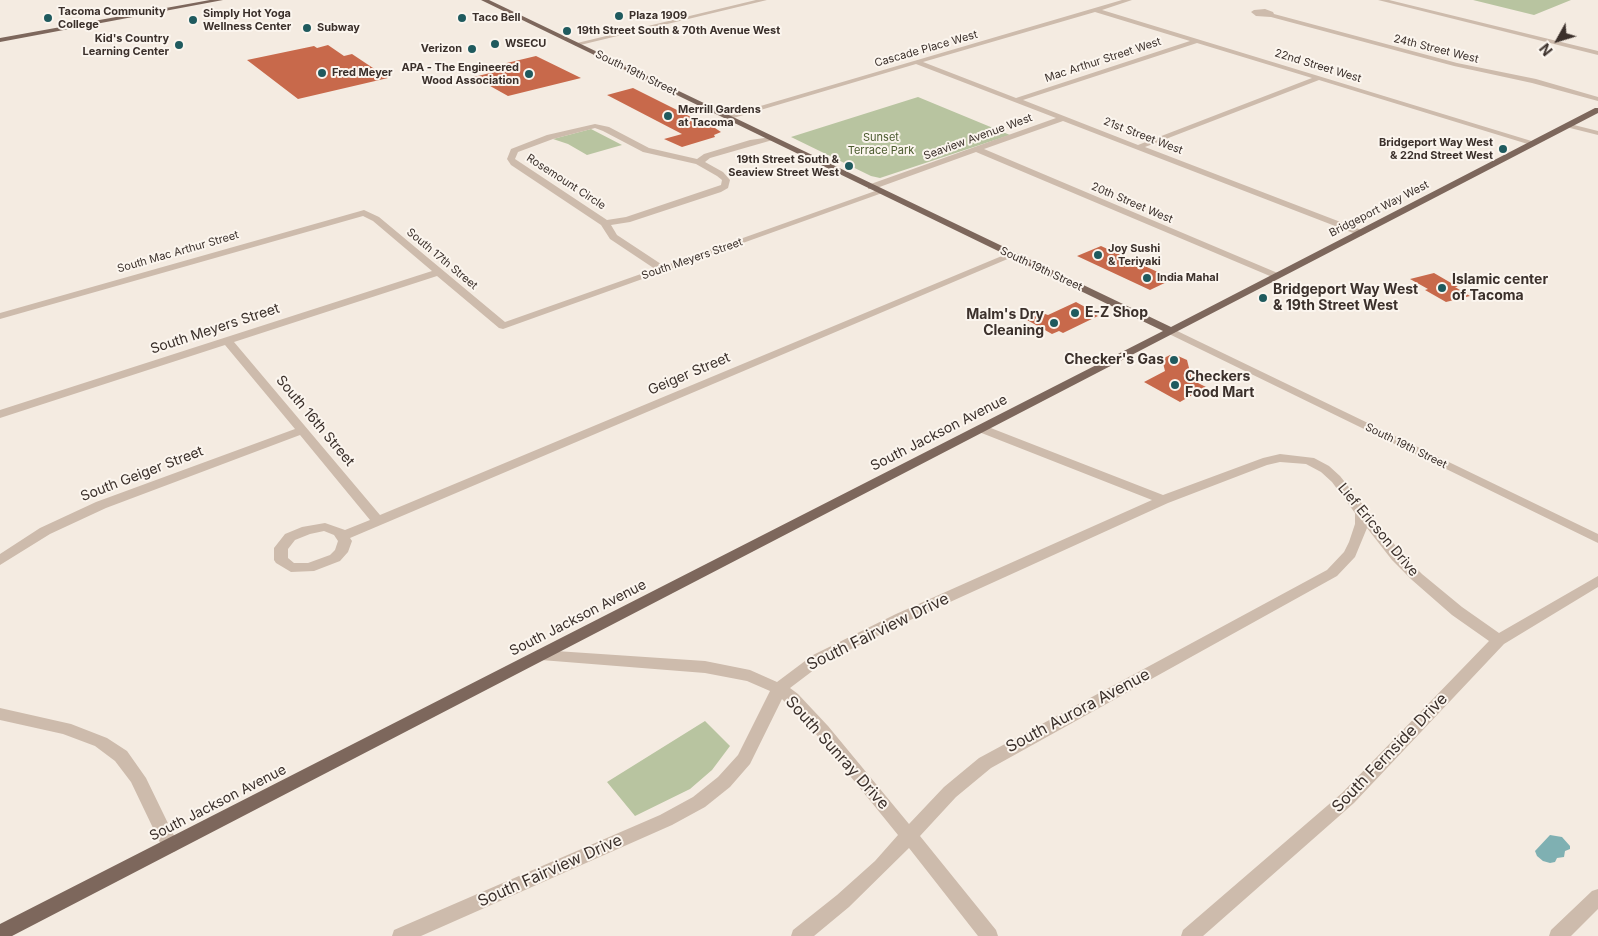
<!DOCTYPE html>
<style>
body{margin:0}
#map{position:relative;width:1598px;height:936px;overflow:hidden;background:#f4ebe1;font-family:Inter,sans-serif}
canvas{display:block}
.north{position:absolute;left:1533px;top:15px;width:50px;height:50px;-webkit-text-stroke:4px #fbf5ee;paint-order:stroke;rotate:231deg;font-size:14px;font-weight:700;line-height:20px;text-align:center;color:#3b302b}
.north::after{content:'';display:block;margin:auto;width:18px;height:22px;background:#3b302b;clip-path:polygon(50% 0,100% 100%,50% 72%,0 100%)}
</style>
<div id="map">
<canvas width="1598" height="936"></canvas>
<div class="north">N</div>
</div>
<script>
const ctx = document.querySelector('canvas').getContext('2d');
ctx.lineJoin = 'round';
function paint(path, color) { ctx.fillStyle = color; ctx.fill(path, 'evenodd'); }
const shape = rows => new Path2D(rows.map(r => 'M' + r).join(''));
function trace(path, color, width, dash) { ctx.strokeStyle = color; ctx.lineWidth = width; ctx.lineCap = dash ? 'butt' : 'round'; ctx.setLineDash(dash || []); ctx.stroke(path); }
function write(font, color, halo, rows, align = 'center') {
  ctx.font = font + ' Inter,sans-serif'; ctx.lineWidth = 4; ctx.setLineDash([]); ctx.textBaseline = 'middle'; ctx.strokeStyle = halo; ctx.fillStyle = color; for (const [text, x, y, turn = 0] of rows) {
    ctx.save(); ctx.translate(x, y); ctx.rotate((+turn || 0) * Math.PI / 180); ctx.textAlign = isNaN(turn) ? turn : align; if (halo) ctx.strokeText(text, 0, 0); ctx.fillText(text, 0, 0); ctx.restore();
  }
}
paint(shape([
 [1473,0,1571,0,1534,15],
 [918,97,1010,135,880,178,871,176,791,137],
 [591,129,622,145,587,155,568,144,553,139],
 [705,721,730,746,712,770,690,789,635,816,607,782]
]), '#b8c4a0');
paint(shape([
 [1550,835,1562,837,1570,846,1570,849,1565,851,1564,857,1557,858,1555,862,1550,863,1543,861,1537,856,1535,851]
]), '#7fb0b2');
paint(shape([
 [328,45,344,56,352,54,388,78,298,99,247,60,314,46,317,48],
 [536,56,581,78,508,96,474,77,494,72,486,68],
 [633,88,709,126,712,126,721,132,714,135,715,137,682,147,664,139,682,134,607,95],
 [1101,246,1173,279,1150,290,1077,256],
 [1434,273,1458,287,1455,287,1470,296,1446,302,1425,290,1428,289,1410,279],
 [1076,302,1096,313,1094,314,1098,316,1063,333,1059,331,1052,334,1027,320,1042,313,1048,315],
 [1170,355,1178,356,1187,360,1192,380,1206,387,1180,402,1144,382,1165,371,1162,359]
]), '#c8694b');
paint(shape([
 [756,0,767,0,576,46,573,44,756,0],
 [1122,0,1132,0,1102,10,1538,143,1531,145,1319,80,1145,147,1364,231,1366,233,1361,236,1063,121,984,149,1280,274,1282,276,1277,279,976,152,874,189,868,189,868,185,1056,118,916,64,730,119,723,117,1122,0],
 [1095,12,1190,41,1016,98,923,62,1095,12],
 [1197,43,1312,78,1138,145,1023,100,1197,43],
 [1378,0,1389,0,1598,51,1598,55,1378,0],
 [1254,10,1265,9,1273,12,1274,14,1457,63,1536,79,1598,97,1598,101,1532,83,1454,66,1271,17,1256,16,1251,12,1254,10],
 [1566,123,1598,131,1598,135,1566,127,1566,123],
 [595,124,609,127,649,148,697,159,704,154,750,140,772,137,776,139,710,158,705,162,723,172,730,180,728,188,721,192,630,222,611,225,617,235,664,266,878,190,885,192,503,329,499,328,437,276,234,342,380,515,1009,253,1015,253,1017,255,350,538,352,541,348,552,340,561,314,571,291,572,276,563,274,560,274,548,285,534,302,527,325,523,345,530,370,520,300,435,106,508,50,534,0,565,0,554,40,528,96,502,295,429,225,345,0,418,0,410,432,271,373,221,363,216,0,319,0,313,364,210,379,217,505,322,655,269,610,239,601,225,511,165,507,159,511,149,547,135,595,124],
 [595,128,603,131,643,152,696,164,717,176,722,180,721,185,626,217,607,220,515,159,518,152,553,139,595,128],
 [324,531,334,535,338,541,335,550,330,555,308,563,294,563,288,558,288,549,295,540,310,534,324,531],
 [1171,328,1598,534,1598,543,1167,333,1166,331,1171,328],
 [983,425,1163,495,1263,458,1280,454,1314,458,1329,466,1340,476,1402,554,1422,574,1462,607,1499,633,1598,576,1598,587,1504,644,1354,803,1203,936,1181,936,1183,930,1342,793,1489,641,1452,615,1412,580,1392,560,1367,528,1355,557,1337,576,991,768,956,797,920,836,996,930,998,936,978,936,909,848,849,907,814,936,791,936,793,930,837,895,875,861,898,835,816,734,782,699,750,764,730,787,705,807,672,825,421,936,392,936,394,930,660,815,693,797,718,777,738,755,770,691,747,681,705,673,541,660,536,659,533,655,536,651,541,650,705,661,750,670,777,682,813,655,896,614,1152,500,979,432,977,429,983,425],
 [1280,462,1306,464,1321,472,1332,482,1355,513,1355,524,1349,542,1344,552,1327,570,979,758,944,787,909,824,828,726,798,694,790,688,823,663,906,622,1168,503,1267,465,1280,462],
 [0,708,71,724,107,738,127,751,146,778,179,846,176,851,170,853,164,851,131,782,115,761,95,746,63,734,0,720,0,708],
 [1598,889,1598,909,1571,936,1549,936,1551,930,1592,891,1598,889]
]), '#cdbbac');
paint(shape([
 [210,0,223,0,0,42,0,38,210,0],
 [481,0,489,0,1171,327,1595,108,1598,108,1598,113,12,936,0,936,0,924,1163,331,481,0]
]), '#7d675c');
for (const [x, y, r, color] of [
 [619,16,5,"#1f5a5e"],
 [48,18,5,"#1f5a5e"],
 [462,18,5,"#1f5a5e"],
 [193,20,5,"#1f5a5e"],
 [307,28,5,"#1f5a5e"],
 [567,31,5,"#1f5a5e"],
 [495,44,5,"#1f5a5e"],
 [179,45,5,"#1f5a5e"],
 [472,49,5,"#1f5a5e"],
 [322,73,5,"#1f5a5e"],
 [529,74,5,"#1f5a5e"],
 [668,116,5,"#1f5a5e"],
 [1503,149,5,"#1f5a5e"],
 [849,166,5,"#1f5a5e"],
 [1098,255,5,"#1f5a5e"],
 [1147,278,5,"#1f5a5e"],
 [1442,288,5,"#1f5a5e"],
 [1263,298,5,"#1f5a5e"],
 [1075,313,5,"#1f5a5e"],
 [1054,323,5,"#1f5a5e"],
 [1174,360,5,"#1f5a5e"],
 [1175,385,5,"#1f5a5e"]
]) { const dot = new Path2D(); dot.arc(x, y, r, 0, 2 * Math.PI); ctx.fillStyle = color; ctx.fill(dot); trace(dot, '#fbf5ee', 2); }
write('bold 11px', '#3b302b', '#fbf5ee', [
 ["Tacoma Community",58,12],
 ["College",58,25],
 ["Simply Hot Yoga",203,14],
 ["Wellness Center",203,27],
 ["Plaza 1909",629,16],
 ["Taco Bell",472,18],
 ["Subway",317,28],
 ["19th Street South & 70th Avenue West",577,31],
 ["Kid's Country",169,39,"right"],
 ["Learning Center",169,52,"right"],
 ["WSECU",505,44],
 ["Verizon",462,49,"right"],
 ["APA - The Engineered",519,68,"right"],
 ["Wood Association",519,81,"right"],
 ["Fred Meyer",332,73],
 ["Merrill Gardens",678,110],
 ["at Tacoma",678,123],
 ["Bridgeport Way West",1493,143,"right"],
 ["& 22nd Street West",1493,156,"right"],
 ["19th Street South &",839,160,"right"],
 ["Seaview Street West",839,173,"right"],
 ["Joy Sushi",1108,249],
 ["& Teriyaki",1108,262],
 ["India Mahal",1157,278]
], 'left');
write('11px', '#3b302b', '#fbf5ee', [
 ["Cascade Place West",926,49,-16],
 ["24th Street West",1436,49,14],
 ["Mac Arthur Street West",1103,60,-18],
 ["22nd Street West",1318,66,17],
 ["South 19th Street",636,73,26],
 ["21st Street West",1143,136,21],
 ["Seaview Avenue West",978,137,-20],
 ["Rosemount Circle",566,182,33],
 ["20th Street West",1132,203,23],
 ["Bridgeport Way West",1379,209,-27],
 ["South Mac Arthur Street",178,252,-16],
 ["South 17th Street",442,259,40],
 ["South Meyers Street",692,259,-19],
 ["South 19th Street",1041,269,25],
 ["South 19th Street",1406,446,26]
]);
write('11px', '#4a5a2e', '#fbf5ee', [
 ["Sunset",881,138],
 ["Terrace Park",881,151]
]);
write('bold 14px', '#3b302b', '#fbf5ee', [
 ["Islamic center",1452,280],
 ["of Tacoma",1452,296],
 ["Bridgeport Way West",1273,290],
 ["& 19th Street West",1273,306],
 ["E-Z Shop",1085,313],
 ["Malm's Dry",1044,315,"right"],
 ["Cleaning",1044,331,"right"],
 ["Checker's Gas",1164,360,"right"],
 ["Checkers",1185,377],
 ["Food Mart",1185,393]
], 'left');
write('14px', '#3b302b', '#fbf5ee', [
 ["South Meyers Street",215,329,-18],
 ["Geiger Street",689,374,-23],
 ["South 16th Street",315,421,50],
 ["South Jackson Avenue",939,433,-27],
 ["South Geiger Street",142,474,-21],
 ["Lief Ericson Drive",1378,530,50],
 ["South Jackson Avenue",578,618,-27],
 ["South Jackson Avenue",218,803,-27]
]);
write('16px', '#3b302b', '#fbf5ee', [
 ["South Fairview Drive",878,632,-26],
 ["South Aurora Avenue",1078,711,-28],
 ["South Sunray Drive",837,753,48],
 ["South Fernside Drive",1390,753,-46],
 ["South Fairview Drive",550,871,-24]
]);
</script>
